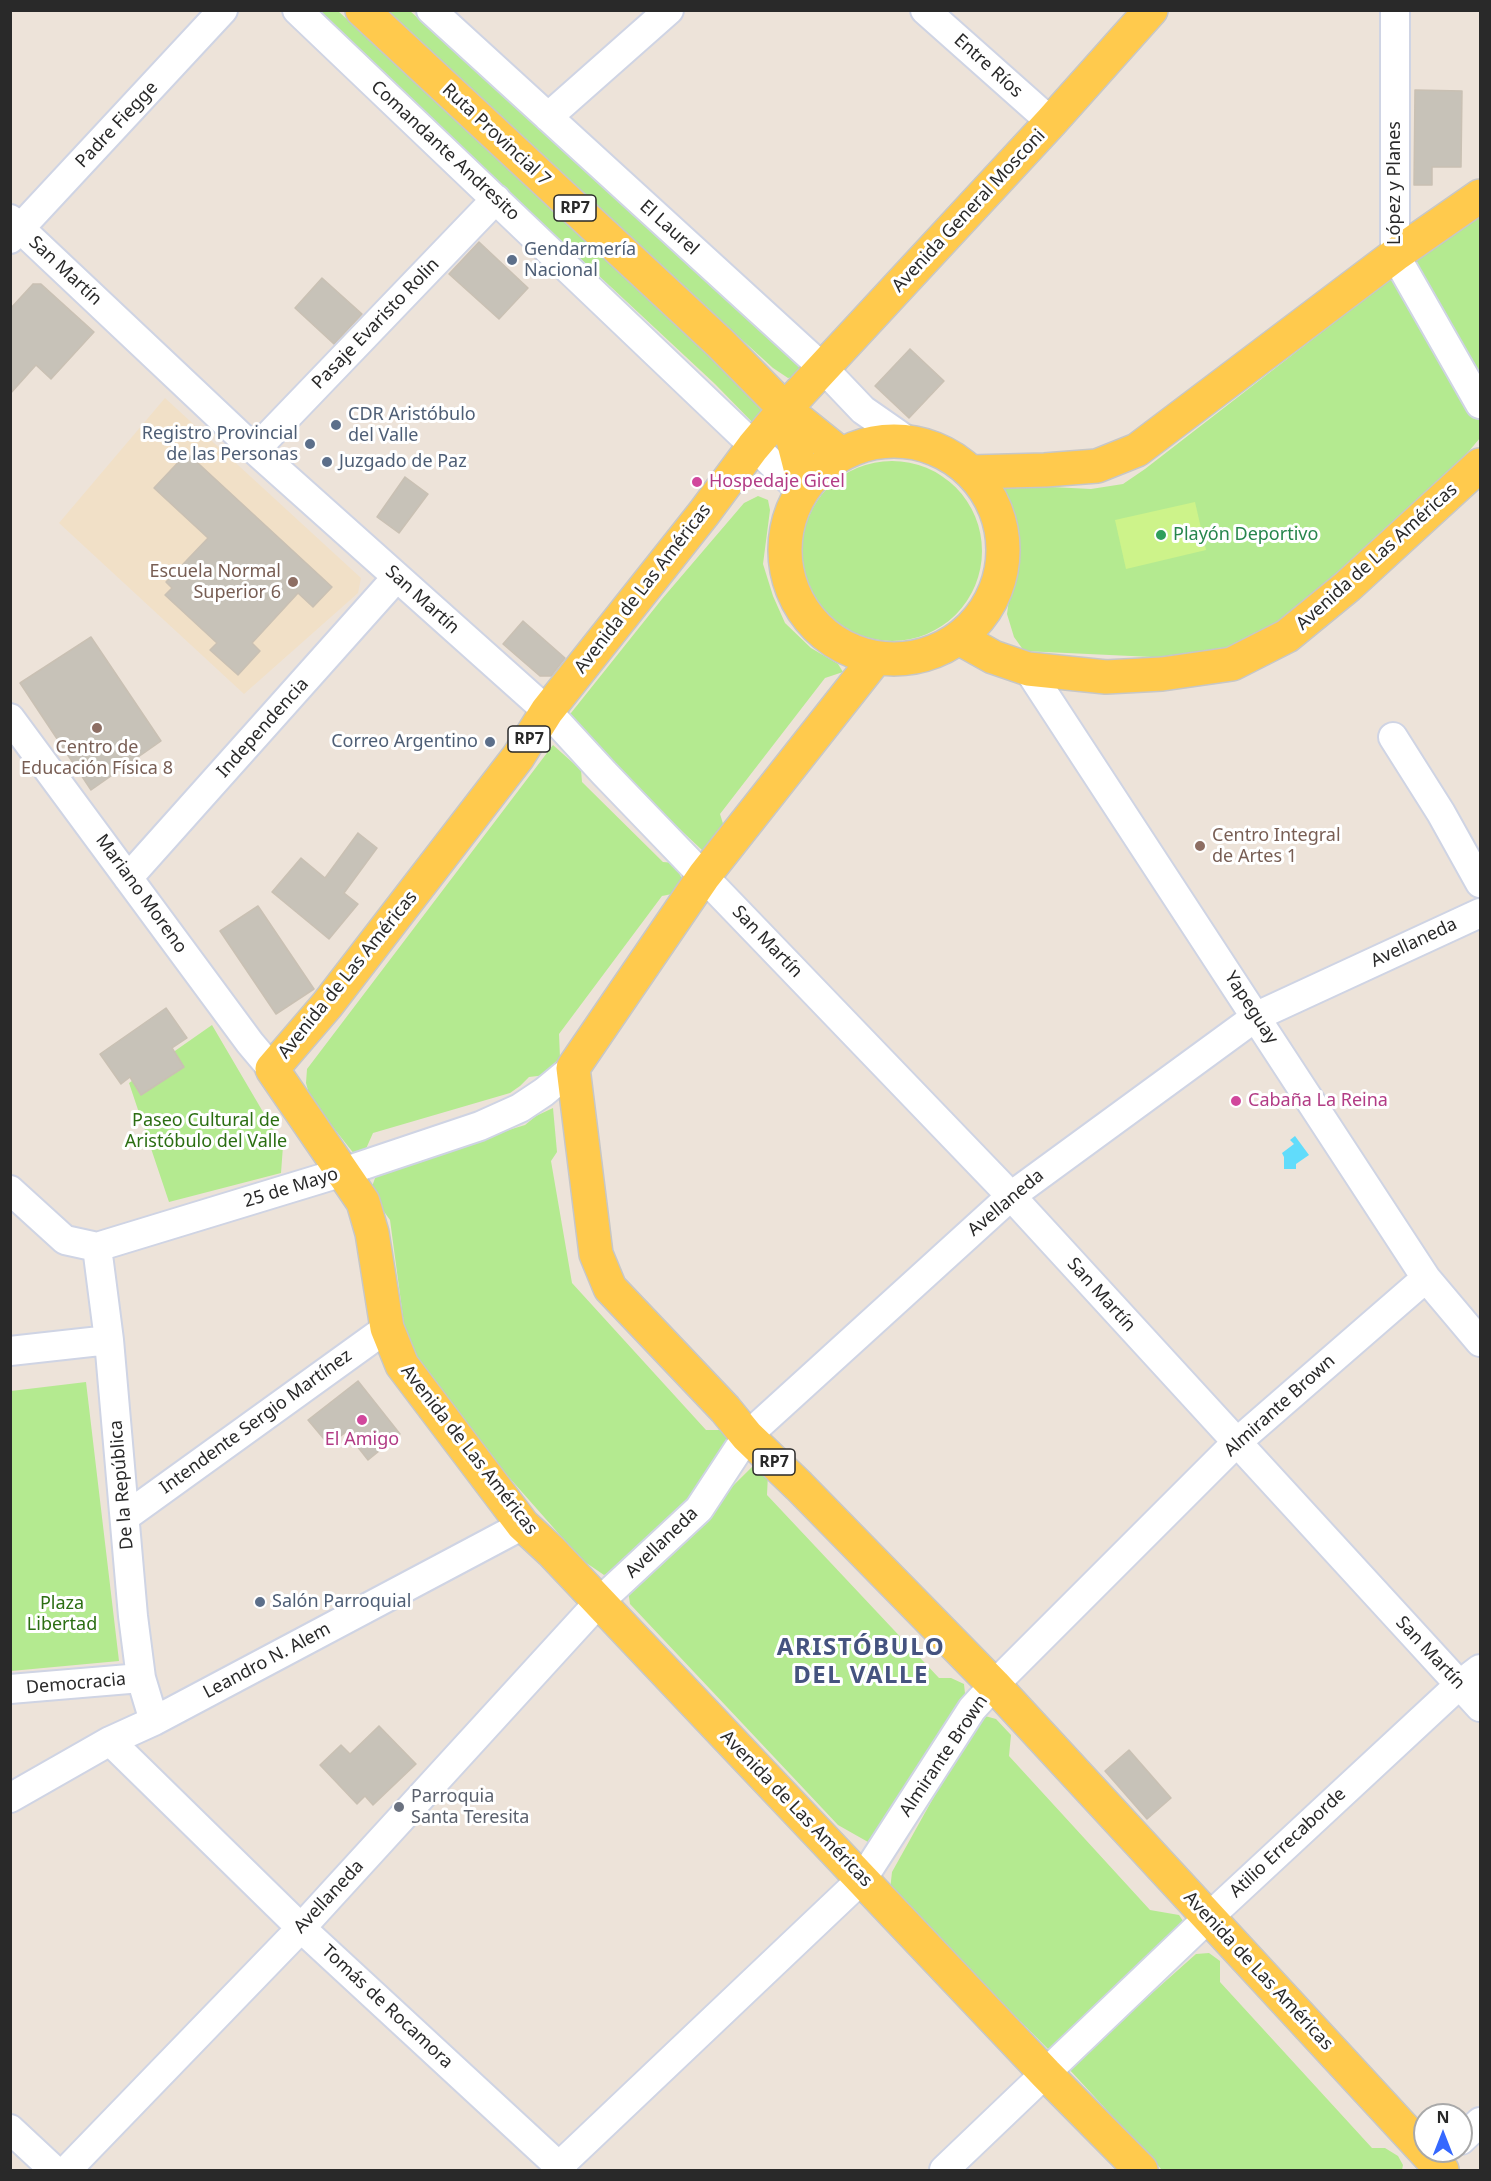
<!DOCTYPE html>
<meta charset="utf-8">
<style>
body{margin:0}
#map{position:relative;width:1491px;height:2181px;overflow:hidden;background:#ede3d9;font-family:"Noto Sans",sans-serif}
canvas{display:block}
.frame{position:absolute;inset:0;border:12px solid #292929;pointer-events:none}
.north{position:absolute;left:1413px;top:2103px;width:60px;height:60px;box-sizing:border-box;background:#fff;border:2px solid #a9a9a9;border-radius:50%;rotate:0deg;font-size:16px;font-weight:700;line-height:24px;text-align:center;color:#292929}
.north::after{content:'';display:block;margin:auto;width:21px;height:27px;background:#3568ff;clip-path:polygon(50% 0,100% 100%,50% 72%,0 100%)}
</style>
<div id="map">
<canvas width="1491" height="2181"></canvas>
<div class="frame"></div>
<div class="north">N</div>
</div>
<script>
const ctx = document.querySelector('canvas').getContext('2d');
ctx.lineJoin = 'round';
function paint(path, color) { ctx.fillStyle = color; ctx.fill(path, 'evenodd'); }
const shape = rows => new Path2D(rows.map(r => 'M' + r).join(''));
function trace(path, color, width, dash) { ctx.strokeStyle = color; ctx.lineWidth = width; ctx.lineCap = dash ? 'butt' : 'round'; ctx.setLineDash(dash || []); ctx.stroke(path); }
function write(font, color, halo, rows, align = 'center') {
  ctx.font = font + ' "Noto Sans",sans-serif'; ctx.lineWidth = 6; ctx.setLineDash([]); ctx.textBaseline = 'middle'; ctx.strokeStyle = halo; ctx.fillStyle = color; for (const [text, x, y, turn = 0] of rows) {
    ctx.save(); ctx.translate(x, y); ctx.rotate((+turn || 0) * Math.PI / 180); ctx.textAlign = isNaN(turn) ? turn : align; if (halo) ctx.strokeText(text, 0, 0); ctx.fillText(text, 0, 0); ctx.restore();
  }
}
paint(shape([
 [165,398,361,578,358,593,244,694,59,523]
]), '#f1e0c7');
paint(shape([
 [315,11,338,11,760,399,768,411,754,424,715,384],
 [381,11,410,11,802,365,803,375,788,378,773,368],
 [1480,216,1480,438,1458,464,1294,612,1239,648,1195,659,1024,651,1014,637,1007,614,1015,556,1012,513,998,487,1012,485,1091,489,1123,484,1145,469,1415,260],
 '802 551a90 90 0 1 1 180 0a90 90 0 1 1-180 0Z',
 [758,496,768,500,770,510,763,564,773,596,785,623,811,648,838,664,843,672,825,678,720,814,725,830,715,847,702,850,576,732,567,718,662,599,744,503],
 [553,745,581,770,582,782,663,862,675,863,687,891,662,896,559,1034,560,1058,546,1075,529,1077,520,1086,510,1093,373,1133,365,1151,355,1155,310,1098,306,1083,307,1069],
 [212,1025,283,1146,281,1173,169,1202,129,1083],
 [553,1108,557,1152,551,1161,572,1283,706,1430,727,1430,736,1452,624,1564,604,1575,582,1560,416,1372,408,1354,390,1220,370,1192,378,1170,525,1125,536,1116],
 [86,1382,119,1661,11,1671,11,1391],
 [754,1465,768,1474,767,1495,939,1678,951,1678,964,1684,966,1703,882,1836,868,1842,838,1825,630,1604,628,1590],
 [985,1716,996,1719,1011,1735,1009,1756,1150,1910,1179,1915,1187,1927,1065,2042,1048,2049,890,1890,892,1872,975,1723],
 [1209,1953,1220,1961,1220,1982,1372,2148,1385,2148,1398,2156,1403,2165,1402,2170,1162,2170,1068,2068,1196,1954]
]), '#b4ea90');
paint(shape([
 [1195,502,1206,550,1126,569,1115,520]
]), '#cdf38a');
paint(shape([
 [1295,1136,1309,1155,1296,1164,1296,1169,1284,1169,1284,1157,1282,1153,1294,1144,1290,1140]
]), '#61dcfb');
const building = shape([
 [1415,90,1462,91,1461,167,1432,167,1432,185,1414,185,1415,90],
 [479,242,528,288,499,319,449,274,479,242],
 [322,278,362,314,334,344,295,308,322,278],
 [33,284,41,284,94,332,51,379,36,365,10,394,10,309,33,284],
 [910,349,944,381,909,418,875,386,910,349],
 [187,453,332,587,313,607,298,593,252,643,260,651,238,675,210,650,217,643,165,595,172,588,166,582,208,538,154,488,187,453],
 [405,477,428,494,399,533,377,517,405,477],
 [523,621,565,658,551,676,540,676,503,644,523,621],
 [91,637,161,741,91,790,20,683,91,637],
 [358,833,377,848,344,893,358,904,329,939,272,892,301,858,325,878,358,833],
 [258,906,314,989,276,1014,220,931,258,906],
 [166,1008,187,1038,172,1048,184,1067,141,1095,130,1077,121,1084,100,1054,166,1008],
 [358,1381,400,1434,368,1460,346,1432,329,1445,308,1420,358,1381],
 [379,1726,416,1764,373,1805,365,1796,357,1804,320,1765,341,1745,350,1754,379,1726],
 [1129,1750,1171,1798,1147,1819,1105,1771,1129,1750]
]);
paint(building, '#c7c2b8');
trace(building, '#c9c0b3', 1.5);
const minor = shape([
 [297,10,801,491],
 [431,10,823,368,863,410,909,442],
 [925,10,1051,122],
 [1395,10,1395,255,1480,404],
 [548,117,669,10],
 [10,219,255,450,547,711,604,773,1011,1196,1480,1707],
 [10,239,223,10],
 [255,450,496,199],
 [1028,669,1426,1278,1480,1342],
 [10,718,250,1043,272,1069],
 [1393,737,1441,813,1480,883],
 [128,878,397,577],
 [10,1190,65,1240,97,1247,343,1172,480,1126,520,1108,544,1092,573,1068],
 [97,1247,109,1340,133,1616,141,1678,154,1721],
 [10,1351,109,1340],
 [125,1517,387,1328],
 [10,1689,141,1678],
 [110,1741,301,1928,563,2170],
 [10,1798,110,1741,154,1721,523,1525],
 [10,2129,54,2170],
 [1461,2140,1480,2122],
 [67,2170,301,1928,599,1602,699,1509,747,1436,1011,1196,1257,1016,1480,913],
 [555,2170,863,1878,972,1709,994,1685,1236,1443,1426,1278],
 [944,2170,1209,1917,1459,1685,1480,1669]
]);
const major = shape([
 [362,10,720,343,785,409,841,454],
 [785,409,805,487],
 '785 550a109 109 0 1 1 218 0a109 109 0 1 1-218 0Z',
 [971,472,1045,470,1097,466,1137,450,1395,255,1480,196],
 [959,638,993,657,1028,669,1106,677,1162,674,1232,664,1287,636,1348,586,1480,465],
 [876,658,704,876,573,1068,596,1254,610,1288,725,1409,747,1436,799,1486,994,1685,1442,2170],
 [1141,2170,1046,2074,551,1551,523,1525,402,1365,387,1328,372,1233,363,1202,272,1069,327,1005,518,757,547,711,704,513,753,447,785,409,1051,122,1151,10]
]);
trace(minor, '#cfd4e4', 32);
trace(major, '#c7c7c7', 36);
trace(minor, '#fff', 28);
trace(major, '#ffca4d', 33);
for (const [x, y, r, color] of [
 [512,260,6,"#5c6f8a"],
 [336,425,6,"#5c6f8a"],
 [310,444,6,"#5c6f8a"],
 [327,462,6,"#5c6f8a"],
 [697,482,6,"#d1479c"],
 [1161,535,6,"#2e9e5b"],
 [293,582,6,"#8d6e63"],
 [97,728,6,"#8d6e63"],
 [490,742,6,"#5c6f8a"],
 [1200,846,6,"#8d6e63"],
 [1236,1101,6,"#d1479c"],
 [362,1420,6,"#d1479c"],
 [260,1602,6,"#5c6f8a"],
 [399,1807,6,"#6b7280"]
]) { const dot = new Path2D(); dot.arc(x, y, r, 0, 2 * Math.PI); ctx.fillStyle = color; ctx.fill(dot); trace(dot, '#fff', 2); }
for (const [x, y, w] of [
 [575,208,42],
 [529,739,42],
 [774,1462,42]
]) { const box = new Path2D(); box.roundRect(x - w / 2, y - 13, w, 26, 4.5); ctx.fillStyle = '#fff'; ctx.fill(box); trace(box, '#292929', 1.5); }
write('bold 16px', '#292929', null, [
 ["RP7",575,208],
 ["RP7",529,739],
 ["RP7",774,1462]
]);
write('18px', '#292929', '#fff', [
 ["Entre Ríos",988,66,42],
 ["Padre Fiegge",117,125,-47],
 ["Ruta Provincial 7",496,135,43],
 ["Comandante Andresito",445,151,43],
 ["López y Planes",1395,183,-90],
 ["Avenida General Mosconi",969,211,-47],
 ["El Laurel",669,228,42],
 ["San Martín",65,271,43],
 ["Pasaje Evaristo Rolin",376,324,-46],
 ["Avenida de Las Américas",1377,557,-42],
 ["Avenida de Las Américas",643,589,-52],
 ["San Martín",422,600,42],
 ["Independencia",263,728,-48],
 ["Mariano Moreno",141,894,54],
 ["San Martín",767,942,46],
 ["Avellaneda",1414,943,-25],
 ["Avenida de Las Américas",348,975,-51],
 ["Yapeguay",1251,1008,57],
 ["25 de Mayo",291,1188,-17],
 ["Avellaneda",1006,1203,-40],
 ["San Martín",1101,1295,48],
 ["Almirante Brown",1280,1406,-42],
 ["Intendente Sergio Martínez",256,1422,-36],
 ["Avenida de Las Américas",469,1450,52],
 ["De la República",122,1485,-95],
 ["Avellaneda",662,1543,-44],
 ["San Martín",1430,1653,47],
 ["Leandro N. Alem",267,1661,-28],
 ["Democracia",76,1684,-5],
 ["Almirante Brown",944,1756,-56],
 ["Avenida de Las Américas",796,1809,46],
 ["Atilio Errecaborde",1288,1843,-43],
 ["Avellaneda",329,1897,-47],
 ["Avenida de Las Américas",1258,1971,47],
 ["Tomás de Rocamora",387,2007,43]
]);
write('18px', '#4e5e75', '#fff', [
 ["Gendarmería",524,250],
 ["Nacional",524,271],
 ["CDR Aristóbulo",348,415],
 ["del Valle",348,436],
 ["Registro Provincial",298,434,"right"],
 ["de las Personas",298,455,"right"],
 ["Juzgado de Paz",339,462],
 ["Correo Argentino",478,742,"right"],
 ["Salón Parroquial",272,1602]
], 'left');
write('18px', '#b23c85', '#fff', [
 ["Hospedaje Gicel",709,482],
 ["Cabaña La Reina",1248,1101],
 ["El Amigo",362,1440,"center"]
], 'left');
write('18px', '#27864d', '#fff', [
 ["Playón Deportivo",1173,535]
], 'left');
write('18px', '#785e54', '#fff', [
 ["Escuela Normal",281,572],
 ["Superior 6",281,593],
 ["Centro de",97,748,"center"],
 ["Educación Física 8",97,769,"center"],
 ["Centro Integral",1212,836,"left"],
 ["de Artes 1",1212,857,"left"]
], 'right');
write('18px', '#2b6e12', '#fff', [
 ["Paseo Cultural de",206,1121],
 ["Aristóbulo del Valle",206,1142],
 ["Plaza",62,1604],
 ["Libertad",62,1625]
]);
write('18px', '#5b616d', '#fff', [
 ["Parroquia",411,1797],
 ["Santa Teresita",411,1818]
], 'left');
ctx.letterSpacing = '1.5px';
write('bold 24px', '#45537f', '#fff', [
 ["ARISTÓBULO",861,1648],
 ["DEL VALLE",861,1676]
]);
ctx.letterSpacing = '0px';
</script>
